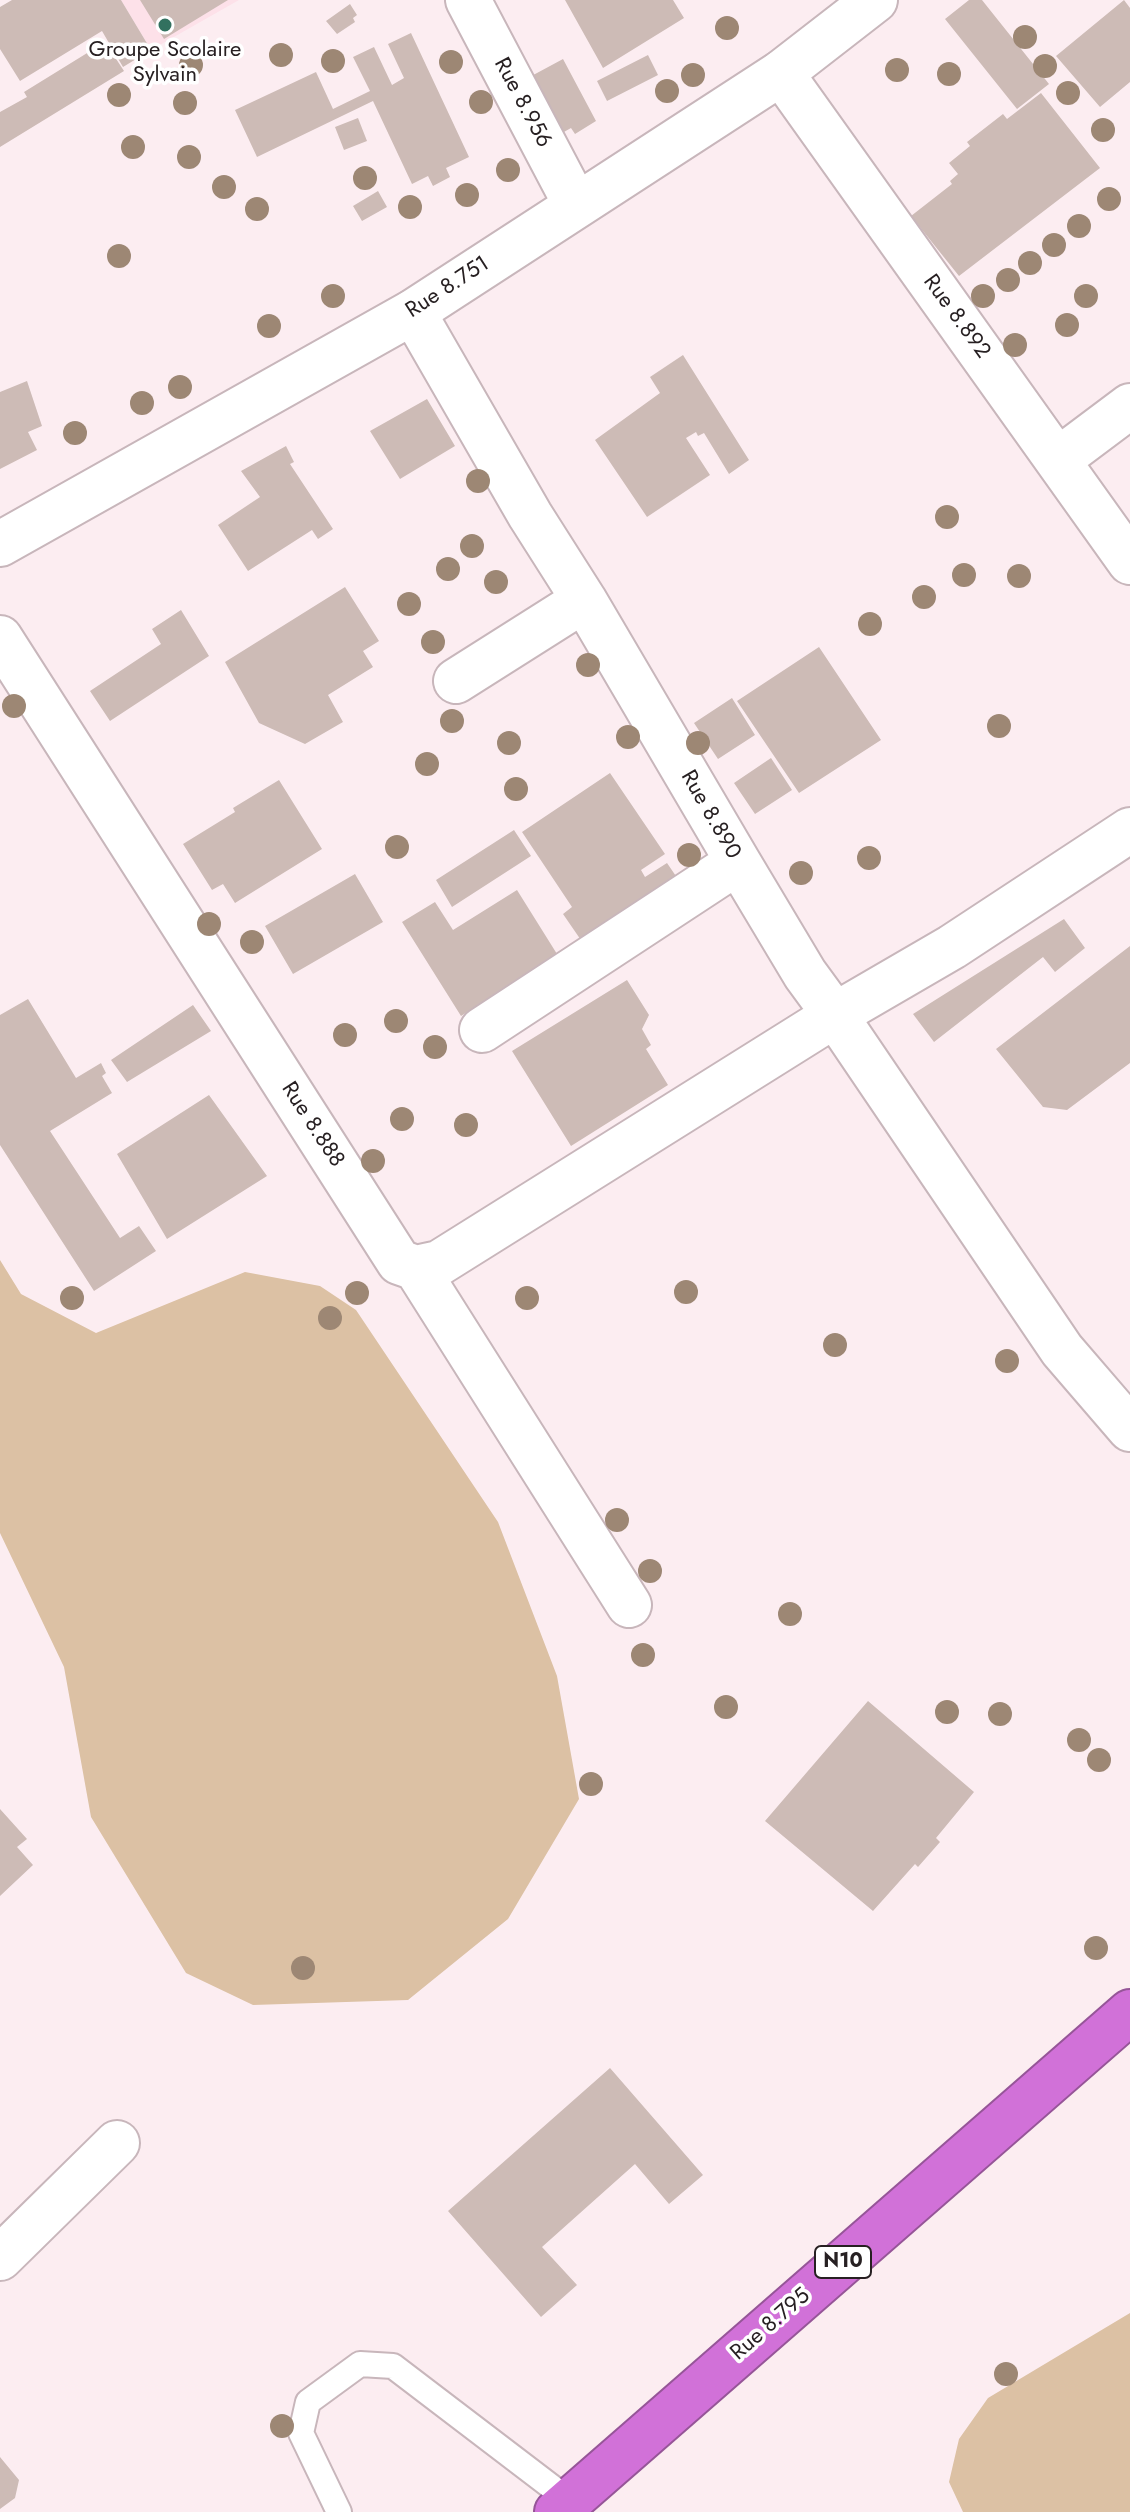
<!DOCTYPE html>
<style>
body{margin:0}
canvas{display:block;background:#fcedf1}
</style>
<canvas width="1130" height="2512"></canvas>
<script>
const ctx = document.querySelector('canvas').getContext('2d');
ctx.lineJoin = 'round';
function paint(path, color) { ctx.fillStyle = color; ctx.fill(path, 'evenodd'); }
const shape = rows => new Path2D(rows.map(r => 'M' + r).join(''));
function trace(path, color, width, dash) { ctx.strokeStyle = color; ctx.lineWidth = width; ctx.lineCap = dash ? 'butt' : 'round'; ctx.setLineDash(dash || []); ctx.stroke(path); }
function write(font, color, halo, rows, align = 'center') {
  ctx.font = font + ' Jost,sans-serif'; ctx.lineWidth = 7; ctx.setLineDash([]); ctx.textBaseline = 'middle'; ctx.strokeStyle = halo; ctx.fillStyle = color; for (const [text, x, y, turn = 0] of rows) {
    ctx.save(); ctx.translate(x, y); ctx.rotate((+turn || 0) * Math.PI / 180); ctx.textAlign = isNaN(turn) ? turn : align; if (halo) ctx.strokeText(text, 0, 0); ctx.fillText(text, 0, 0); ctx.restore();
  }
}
paint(shape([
 [121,0,239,0,151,50]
]), '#fde1e9');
paint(shape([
 [0,1260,21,1294,96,1333,245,1272,320,1286,356,1310,498,1522,557,1676,579,1799,508,1919,408,2000,253,2005,186,1973,91,1817,64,1667,0,1533],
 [1130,2313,1130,2512,963,2512,949,2482,959,2439,988,2398]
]), '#dcc1a4');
paint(shape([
 [12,0,121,0,151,50,123,67,102,31,20,81,0,49,0,7],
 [140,0,228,0,164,39],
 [565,0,673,0,684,18,603,68],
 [969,0,982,0,1049,84,1017,109,945,19],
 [1124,0,1130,8,1130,82,1100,107,1056,56],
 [350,4,357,15,353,18,355,22,337,34,326,21],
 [411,33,469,157,446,168,450,177,433,186,428,176,412,184,373,101,257,157,235,110,316,72,333,109,370,91,353,57,374,47,392,85,404,78,388,44],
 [105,42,124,71,0,147,0,112,27,97,24,92],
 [648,55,658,75,607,101,597,81],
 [563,59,596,121,575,134,571,128,555,137,524,80],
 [1041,93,1100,168,959,276,911,216,952,184,950,181,958,174,949,163,970,146,967,142,1003,114,1007,119],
 [358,118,367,141,344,150,335,127],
 [378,191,387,207,362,221,353,206],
 [683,355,749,460,729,474,704,433,698,436,696,432,686,438,710,475,647,517,595,440,660,393,650,377],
 [27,381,42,426,28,432,37,450,0,469,0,392],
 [427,399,455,446,400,479,370,431],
 [286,446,294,462,290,464,333,529,318,539,312,530,248,571,218,525,260,497,241,471],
 [345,587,379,641,363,651,373,667,328,695,343,722,305,744,259,723,225,662],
 [181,610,209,656,110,721,90,691,161,644,152,629],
 [819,647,881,740,799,793,737,701],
 [732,698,755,735,718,759,694,723],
 [771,758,792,790,755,814,734,783],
 [610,773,665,854,641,870,645,877,667,863,680,882,585,946,563,914,572,907,522,832],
 [279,780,322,849,235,903,223,884,212,890,183,844,235,812,233,808],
 [514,830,531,856,452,907,436,880],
 [355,874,383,922,293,974,265,926],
 [517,890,557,954,461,1016,402,922,435,902,453,930],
 [1064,919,1085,948,1055,972,1043,957,934,1042,913,1014],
 [1130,946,1130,1063,1067,1110,1043,1107,996,1049],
 [627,980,649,1015,642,1029,651,1045,646,1049,668,1085,571,1146,512,1051],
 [28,999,76,1078,101,1063,106,1073,102,1076,112,1093,50,1131,120,1238,139,1226,156,1251,94,1291,0,1145,0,1015],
 [193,1005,211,1031,127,1082,111,1060],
 [209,1095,267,1176,167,1239,117,1154],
 [868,1701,974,1792,936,1838,940,1842,918,1867,915,1864,873,1911,765,1821],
 [0,1809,27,1839,17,1847,33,1865,0,1896],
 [610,2068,703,2175,669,2204,635,2164,542,2247,577,2285,541,2317,448,2211],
 [0,2457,19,2480,15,2498,0,2509]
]), '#cdbbb6');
const lane = shape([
 [339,2512,301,2433,308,2402,360,2364,393,2366,570,2501]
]);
const street = shape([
 [468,0,576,205],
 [781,73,1130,562],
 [413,312,530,515,584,600,738,862,805,974,835,1015,952,947,1130,830],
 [1058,460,1130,406],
 [0,638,399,1262,416,1268,629,1605],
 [456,681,584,600],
 [482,1030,738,862],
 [416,1268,439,1263,835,1015,1062,1350,1130,1429],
 [0,2258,117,2143]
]);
const secondary = shape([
 [0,544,413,312,781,73,875,0]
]);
const highway = shape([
 [557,2512,1130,2012]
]);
trace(lane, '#c8b6bb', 28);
trace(street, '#c8b6bb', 48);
trace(secondary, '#c8b6bb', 48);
trace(highway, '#965598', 48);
trace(lane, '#fff', 24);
trace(street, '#fff', 44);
trace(secondary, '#fff', 44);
trace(highway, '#d171d8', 44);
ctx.fillStyle = '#9d8774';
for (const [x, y] of [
 [727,28],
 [1025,37],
 [281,55],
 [333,61],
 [451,62],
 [191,65],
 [1045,66],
 [897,70],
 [949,74],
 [693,75],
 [667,91],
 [1068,93],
 [119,95],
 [481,102],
 [185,103],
 [1103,130],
 [133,147],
 [189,157],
 [508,170],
 [365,178],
 [224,187],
 [467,195],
 [1109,199],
 [410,207],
 [257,209],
 [1079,226],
 [1054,245],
 [119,256],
 [1030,263],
 [1008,280],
 [333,296],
 [983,296],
 [1086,296],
 [1067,325],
 [269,326],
 [1015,345],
 [180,387],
 [142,403],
 [75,433],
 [478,481],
 [947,517],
 [472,546],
 [448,569],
 [964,575],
 [1019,576],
 [496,582],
 [924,597],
 [409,604],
 [870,624],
 [433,642],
 [588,665],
 [14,706],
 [452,721],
 [999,726],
 [628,737],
 [509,743],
 [698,743],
 [427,764],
 [516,789],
 [397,847],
 [689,855],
 [869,858],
 [801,873],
 [209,924],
 [252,942],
 [396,1021],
 [345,1035],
 [435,1047],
 [402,1119],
 [466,1125],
 [373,1161],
 [686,1292],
 [357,1293],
 [72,1298],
 [527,1298],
 [330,1318],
 [835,1345],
 [1007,1361],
 [617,1520],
 [650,1571],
 [790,1614],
 [643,1655],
 [726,1707],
 [947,1712],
 [1000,1714],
 [1079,1740],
 [1099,1760],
 [591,1784],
 [1096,1948],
 [303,1968],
 [1006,2374],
 [282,2426]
]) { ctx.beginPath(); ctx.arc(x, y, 12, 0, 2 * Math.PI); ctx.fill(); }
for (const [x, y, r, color] of [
 [165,25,8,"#32715f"]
]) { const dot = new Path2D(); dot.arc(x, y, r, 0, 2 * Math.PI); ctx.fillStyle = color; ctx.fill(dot); trace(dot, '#fff', 3); }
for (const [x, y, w] of [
 [843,2262,56]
]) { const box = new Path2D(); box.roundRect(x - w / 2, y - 16, w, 32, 6); ctx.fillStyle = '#fff'; ctx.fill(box); trace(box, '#272022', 2); }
write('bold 20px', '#272022', null, [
 ["N10",843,2262]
]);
write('22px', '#272022', '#fff', [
 ["Groupe Scolaire",165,51],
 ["Sylvain",165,76]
]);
write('22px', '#272022', '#fff', [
 ["Rue 8.956",522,103,62],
 ["Rue 8.751",448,288,-33],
 ["Rue 8.892",956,317,54],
 ["Rue 8.890",710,815,60],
 ["Rue 8.888",312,1125,57],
 ["Rue 8.795",771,2325,-41]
]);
</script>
